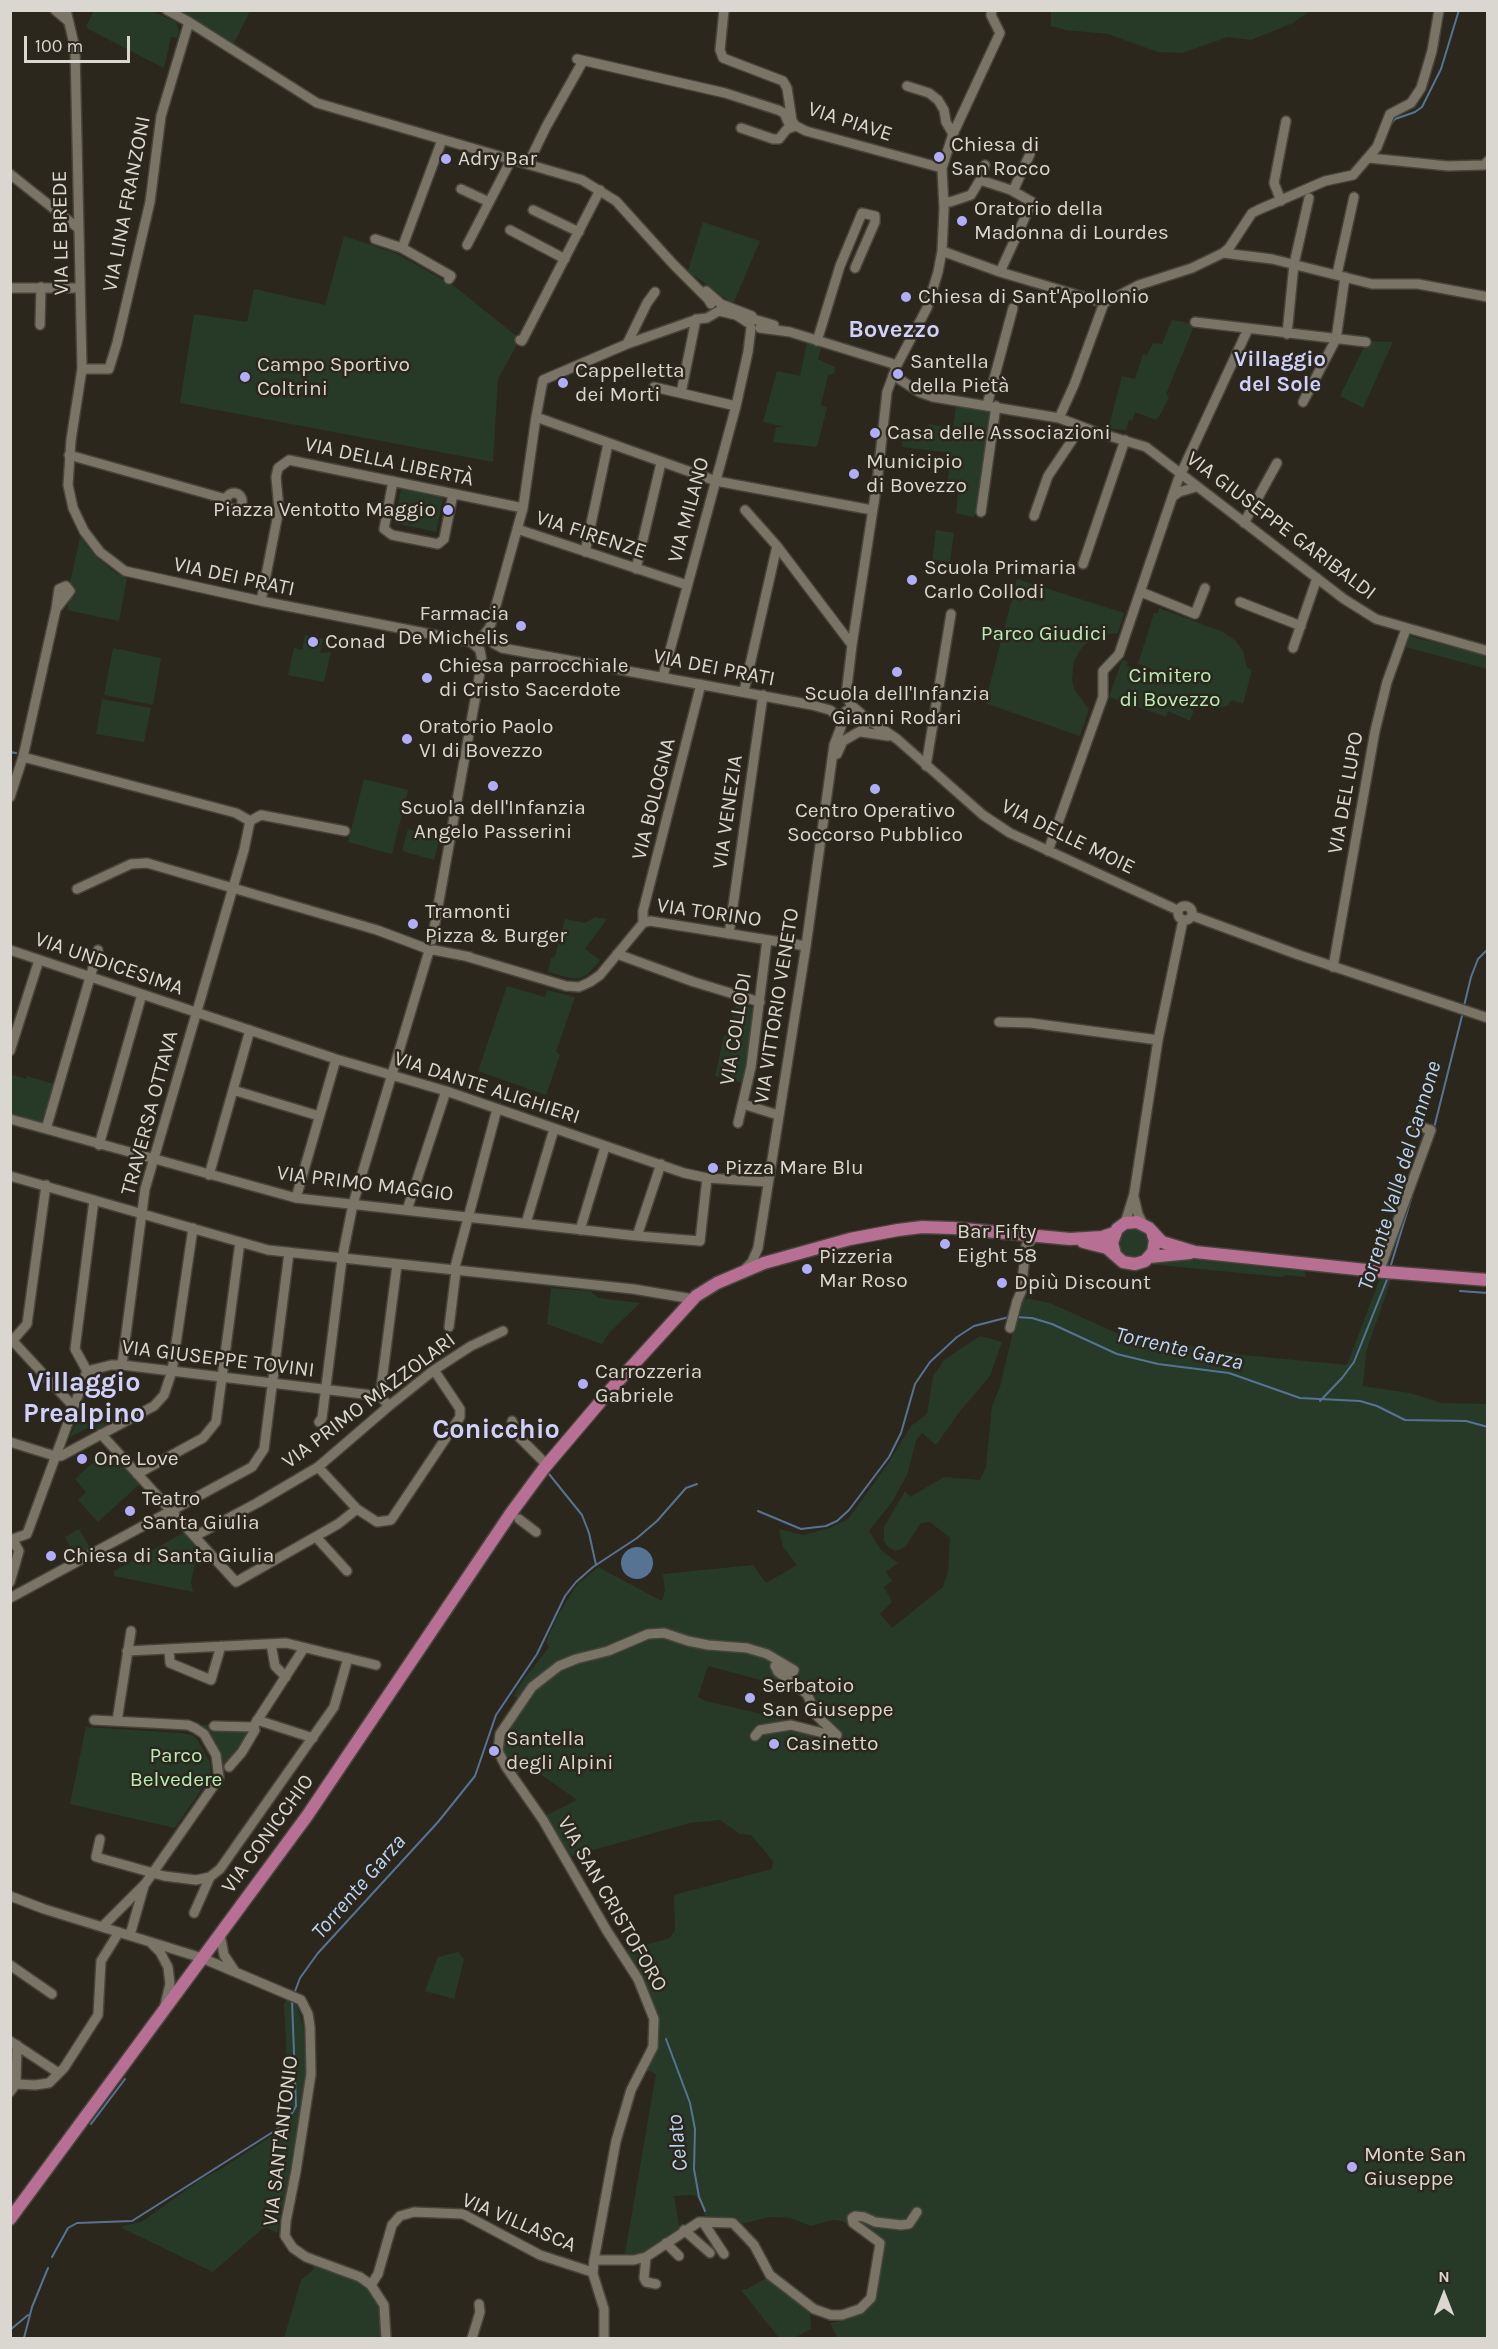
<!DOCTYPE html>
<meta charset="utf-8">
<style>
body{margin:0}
#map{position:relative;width:1498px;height:2349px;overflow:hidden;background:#2c271c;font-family:Karla,sans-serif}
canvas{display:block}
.frame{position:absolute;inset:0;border:12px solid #dad7d0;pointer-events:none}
.north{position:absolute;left:1414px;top:2265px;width:60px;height:60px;-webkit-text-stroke:4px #2c271c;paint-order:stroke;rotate:0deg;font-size:16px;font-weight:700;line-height:24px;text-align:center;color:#dad7d0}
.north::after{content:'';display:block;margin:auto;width:21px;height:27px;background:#dad7d0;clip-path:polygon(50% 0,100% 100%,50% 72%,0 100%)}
.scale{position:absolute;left:24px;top:36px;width:106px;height:27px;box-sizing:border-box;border:3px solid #dad7d0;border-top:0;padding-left:8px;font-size:18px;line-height:21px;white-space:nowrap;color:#dad7d0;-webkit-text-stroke:4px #2c271c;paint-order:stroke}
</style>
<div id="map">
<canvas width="1498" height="2349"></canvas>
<div class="frame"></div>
<div class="north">N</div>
<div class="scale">100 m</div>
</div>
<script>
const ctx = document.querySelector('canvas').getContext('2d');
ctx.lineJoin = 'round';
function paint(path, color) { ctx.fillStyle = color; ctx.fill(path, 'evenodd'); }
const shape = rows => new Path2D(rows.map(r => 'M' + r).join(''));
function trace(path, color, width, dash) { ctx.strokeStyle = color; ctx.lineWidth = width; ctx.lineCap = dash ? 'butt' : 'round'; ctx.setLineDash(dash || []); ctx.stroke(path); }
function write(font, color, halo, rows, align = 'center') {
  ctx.font = font + ' Karla,sans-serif'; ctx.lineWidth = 5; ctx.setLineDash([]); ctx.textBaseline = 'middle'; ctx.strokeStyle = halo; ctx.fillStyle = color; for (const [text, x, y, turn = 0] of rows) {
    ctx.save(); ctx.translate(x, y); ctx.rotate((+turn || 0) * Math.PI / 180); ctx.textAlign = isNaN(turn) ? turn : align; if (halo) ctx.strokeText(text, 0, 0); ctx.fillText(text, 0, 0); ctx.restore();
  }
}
paint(shape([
 [1311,10,1293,23,1251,40,1228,37,1182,53,1158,52,1108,34,1066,30,1051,26,1051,11],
 [94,11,151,11,176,22,179,31,177,38,171,37,164,68,88,29,86,26],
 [175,11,250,11,233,45],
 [703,222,760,241,733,304,688,271],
 [344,236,395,253,454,286,520,339,498,379,493,462,180,403,194,314,247,322,254,289,325,305],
 [1172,320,1195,324,1166,394,1169,397,1162,412,1156,420,1135,412,1132,421,1129,420,1126,430,1108,429,1122,376,1135,379,1143,354,1147,355,1153,343,1162,344],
 [1367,341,1393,342,1363,408,1340,396],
 [807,342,822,345,818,359,835,367,834,374,828,375,821,405,827,408,817,447,773,442,776,427,785,427,763,422,777,371,800,376],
 [956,406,992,412,977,512,973,517,956,513,958,494,946,493,951,453,902,447,903,427,926,433,929,424,953,429],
 [401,489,443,498,436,532,394,523],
 [936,530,954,533,950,562,932,560],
 [80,537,95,556,117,574,127,578,119,621,67,610,69,601,75,595,75,586,70,583],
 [1017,579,1124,613,1118,633,1105,634,1092,639,1082,647,1074,661,1072,679,1075,691,1089,709,1080,736,985,703],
 [1159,608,1223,632,1236,641,1243,651,1247,667,1252,670,1243,704,1232,700,1227,706,1218,708,1196,707,1190,702,1188,708,1194,710,1190,721,1168,711,1166,717,1109,697,1122,660,1128,662,1127,666,1150,675,1152,669,1138,664,1154,613,1158,613],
 [305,635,323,639,320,653,331,652,324,682,288,675,294,648,302,650],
 [1409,636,1487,656,1487,669,1406,647],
 [113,648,161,658,153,705,104,695],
 [102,699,151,708,144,742,96,734],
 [364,779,408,790,392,854,348,842],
 [408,829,440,838,434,860,402,851],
 [595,917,607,919,585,949,600,960,588,974,580,978,569,978,548,972,551,958,555,956,565,919,585,923],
 [507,986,545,997,547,990,575,997,556,1052,560,1055,546,1095,478,1071],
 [737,1003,757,1009,743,1083,715,1076,724,1035,727,1036],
 [10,1074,26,1079,27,1076,54,1084,42,1124,11,1115],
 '1118 1243a15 15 0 1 1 30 0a15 15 0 1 1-30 0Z',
 [1181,1258,1304,1271,1306,1277,1285,1275,1282,1277,1149,1264,1158,1260],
 [1380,1278,1391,1280,1366,1352,1363,1386,1410,1393,1442,1403,1487,1404,1487,2338,837,2338,830,2323,846,2320,863,2314,876,2299,884,2241,860,2221,885,2228,904,2229,897,2223,860,2213,852,2227,842,2221,832,2220,811,2226,790,2218,770,2217,737,2225,706,2220,701,2202,696,2196,691,2195,674,2196,680,2231,646,2255,624,2259,656,2074,645,2069,656,2047,658,2033,658,2016,653,2003,642,1978,625,1951,670,1938,675,1930,674,1895,772,1869,773,1861,751,1835,740,1834,720,1820,690,1823,568,1857,545,1816,577,1800,529,1766,515,1775,504,1756,501,1743,506,1731,513,1724,525,1703,514,1696,521,1683,549,1647,546,1642,558,1615,577,1585,598,1567,662,1601,665,1591,663,1574,753,1565,766,1583,797,1565,783,1547,779,1529,803,1535,830,1528,848,1519,888,1464,911,1426,927,1414,933,1376,944,1360,980,1336,1002,1342,990,1376,961,1410,936,1445,922,1433,916,1441,907,1475,892,1502,869,1531,881,1550,898,1563,886,1572,892,1581,884,1587,892,1602,880,1614,892,1628,943,1587,948,1571,950,1538,930,1522,921,1523,905,1547,896,1551,888,1547,884,1541,884,1527,905,1491,910,1497,944,1477,980,1480,986,1467,992,1406,1000,1387,1019,1306,1024,1298,1050,1303,1121,1335,1244,1355,1347,1365],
 [708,1666,791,1688,805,1698,820,1728,706,1701,698,1697],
 [551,1288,590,1291,599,1298,640,1303,609,1333,602,1344,547,1324],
 [96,1416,106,1425,94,1432,89,1427,70,1437,77,1419],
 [104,1452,115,1464,121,1460,142,1482,98,1522,78,1500,86,1492,75,1479],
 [79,1529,90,1548,75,1556,65,1537],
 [187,1531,200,1544,191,1582,193,1592,114,1576,114,1571],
 [202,1725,210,1725,211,1730,250,1732,239,1750,238,1749,220,1772,220,1755,215,1744,201,1730],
 [86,1727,180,1733,192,1735,197,1739,210,1763,211,1775,175,1828,70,1804],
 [458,1952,464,1959,454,1999,425,1991,438,1957],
 [287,1999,296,2003,304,2029,306,2084,293,2161,277,2233,268,2228,262,2229,213,2272,120,2227,143,2221,200,2180,221,2169,290,2124,284,2005],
 [315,2264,361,2283,375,2295,381,2313,383,2338,284,2338,301,2280,312,2271],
 [768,2277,810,2312,811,2329,794,2338,779,2338,741,2290,747,2289]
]), '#273a28');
paint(shape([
 '621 1563a16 16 0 1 1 32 0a16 16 0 1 1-32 0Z'
]), '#567394');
trace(shape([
 [1388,128,1395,119,1415,112,1422,107,1441,69,1459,10],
 [10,752,16,753],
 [1464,1006,1471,977,1478,959,1488,949],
 [1434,1128,1463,1012],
 [1390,1268,1412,1196],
 [1460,1291,1488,1293],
 [1015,1317,1032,1318,1052,1324,1117,1354,1158,1364,1229,1373,1300,1398,1360,1401,1377,1406,1405,1420,1466,1421,1488,1427],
 [1320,1401,1342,1378,1354,1362,1388,1277],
 [549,1474,582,1515,589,1533,596,1565],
 [758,1511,801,1529,826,1526,837,1521,849,1510,889,1457,901,1433,915,1384,930,1362,957,1337,974,1326,1009,1317],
 [294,1994,300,1978,318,1953,438,1822,475,1776,496,1715,537,1654,565,1596,576,1582,593,1567,637,1538,657,1521,686,1488,697,1484],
 [666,2039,690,2103,695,2129,694,2169,699,2197,705,2211],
 [91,2124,125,2079],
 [52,2257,68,2228,77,2223,132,2221,276,2130,288,2120,296,2106,292,2000],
 [10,2330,28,2315],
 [24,2338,32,2307,48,2268]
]), '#567394', 2);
const minor = shape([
 [55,10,68,21],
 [66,10,75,48,82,369,71,440,68,485,73,508,84,531,100,552,125,571,261,601,471,642,479,641,490,627,523,508,536,417,543,380,627,344,698,319,707,318,717,312],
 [167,10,189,22,317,103,582,180,616,201,673,264,708,299,711,304],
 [724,10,720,50,723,58,783,81,787,88,792,121,796,126,806,131,942,168],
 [992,10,991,15,1000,33,953,134,942,168,944,209,942,251,938,272,927,308,897,365,887,392,877,483,852,645,846,695,851,705,865,717,897,739,983,815,1010,833,1173,908],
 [577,59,725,93,778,110,784,113,788,122],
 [907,86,929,93,938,100,944,110,946,122,953,134],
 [741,128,773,139,779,139,787,129,793,127],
 [1369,158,1448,166,1484,165,1488,161],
 [528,164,546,127,583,61],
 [10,174,78,228],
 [980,180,985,165],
 [461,189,489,202],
 [1013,191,1030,154],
 [944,201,950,202,971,195,980,180,1011,190,1032,202,1000,272],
 [1281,201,1274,183,1286,121],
 [533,210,579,232],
 [510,230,565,259],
 [375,239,402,248,451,276,449,279],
 [467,245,511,160],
 [402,248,442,140],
 [942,251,1000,272,1104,303],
 [1223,253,1272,259,1372,284,1418,284,1488,297],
 [1337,274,1354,197],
 [10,288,80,288],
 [706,291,721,304,752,316,753,319,774,325],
 [1104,303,1139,285,1192,268,1223,253,1229,248,1252,213,1258,210,1325,181,1353,175,1377,147,1390,114,1411,103,1421,88,1432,51,1439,10],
 [719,311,736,315,750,324],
 [1195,322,1366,342],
 [40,325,41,287],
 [760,328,790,332,897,365],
 [1287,334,1294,264,1309,198],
 [520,340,522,341,600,190],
 [817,341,840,266,862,213,875,216,875,222,855,268],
 [627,344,647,303,655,292],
 [82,369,109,369,117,343,150,202,161,116,189,22],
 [893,375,919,392,933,397,1059,418,1096,432,1146,447,1344,599,1376,619,1488,651],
 [654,387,736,406],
 [681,393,696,319],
 [1303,402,1336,339,1345,277],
 [987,405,1013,308],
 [536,417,716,481,872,510],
 [1059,418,1074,385,1104,303],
 [69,455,226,499],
 [393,481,384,529,392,535,438,544,444,539,453,494],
 '226 501a8 8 0 1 1 16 0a8 8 0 1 1-16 0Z',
 [1172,497,1179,492,1196,487],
 [745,510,777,546,852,645],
 [981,512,996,406],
 [1034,516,1048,476,1081,427],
 [1244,523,1277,463],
 [517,529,687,585],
 [585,552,608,444],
 [1083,564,1125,440],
 [636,569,661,463],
 [1141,592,1195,614,1205,588],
 [261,601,279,509,276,477,278,468,289,460,523,508],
 [1240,602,1301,626],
 [493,643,502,648,812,705,830,710,840,718],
 [1293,648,1317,578],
 [663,676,736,406,748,352,751,328],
 [744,691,777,546],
 [861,732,888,736],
 [837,754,843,741,864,729,865,717],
 [23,757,236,813,250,821,244,850,145,1189,122,1365],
 [926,766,951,614],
 [10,797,23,757,56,609,59,589,66,586,70,591,56,609],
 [250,821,261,815,345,831],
 [1048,851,1103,697,1103,671,1119,654,1178,480,1248,329],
 [77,889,131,864,147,863,377,930,425,948,429,951,434,950,470,957],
 '1178 913a7 7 0 1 1 14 0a7 7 0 1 1-14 0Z',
 [1196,917,1299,955,1488,1018],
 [643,923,643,911,701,684],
 [643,923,650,921,806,946],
 [729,934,763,695],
 [432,940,482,661,480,650,471,642],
 [10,950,336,1059,446,1091,684,1173,707,1178,768,1182],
 [617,954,694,982,760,1002],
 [465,956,566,986,579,987,590,982,600,975,643,923],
 [1333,967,1375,731,1387,682,1406,629],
 [999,1022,1031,1023,1158,1040],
 [10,1051,39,960],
 [233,1090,319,1116],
 [743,1104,778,1115],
 [10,1119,296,1198,637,1236,700,1241,707,1178],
 [738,1123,751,1067,767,940],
 [46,1129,98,950],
 [99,1145,142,994],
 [209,1175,250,1030],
 [10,1176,268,1250,633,1289,687,1298],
 [1134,1197,1138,1214,1143,1224],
 [296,1198,336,1059],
 [407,1210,446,1091],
 [526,1223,554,1129],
 [1125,1223,1134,1194,1158,1040,1182,925],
 [580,1230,605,1147],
 [637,1236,661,1164],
 [746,1268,752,1262,758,1248,806,946,834,745,841,727,840,718,846,711,850,709],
 [1379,1272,1431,1130,1414,1125],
 [449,1327,456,1271,455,1267,497,1109],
 [1010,1328,1017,1301,1021,1292,1026,1246,1035,1236],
 [10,1338,73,1406],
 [13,1340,27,1324,46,1185],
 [87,1371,75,1349,94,1200],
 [380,1396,397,1265],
 [512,1421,518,1436,547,1465],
 [319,1422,322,1418,342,1259,353,1204,429,951],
 [101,1434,236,1582,338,1524,357,1509],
 [10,1442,55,1456,61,1456,154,1406,164,1395,172,1371,193,1228],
 [318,1467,357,1509,377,1522,391,1520,460,1417,460,1409,434,1370],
 [137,1474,203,1438,216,1422,240,1242],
 [519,1519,536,1532],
 [195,1536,257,1503,318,1467,389,1406,434,1370,471,1346,503,1331],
 [316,1537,347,1571],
 [10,1540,27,1534,87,1371,111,1365,122,1365,380,1396,389,1406],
 [10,1540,14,1542,19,1551,10,1582],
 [10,1598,252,1467,264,1449,289,1253],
 [271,1644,275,1666,286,1677],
 [169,1649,170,1663,211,1680,221,1646],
 [127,1651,286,1643,376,1665],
 [94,1720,188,1725,195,1728,204,1734,216,1755,219,1778,145,1884,102,1927],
 [257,1720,313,1738],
 [117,1721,131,1631],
 [214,1726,253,1727],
 [755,1736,760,1730,791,1725,831,1735,837,1735],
 [229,1767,242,1752,255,1730,253,1727,304,1648],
 [100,1839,96,1857,164,1876,196,1880,210,1877,220,1869,334,1707,348,1658],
 [10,1896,44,1909,202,1958,301,2000,308,2014,310,2027,311,2074,296,2171,286,2221,285,2236,293,2248,306,2257,360,2277,371,2285,384,2305,386,2338],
 [194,1913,210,1877],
 [220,1934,224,1955,234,1970],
 [130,1935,144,1886],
 [152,1944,160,1952,168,1967,170,1984,165,2005],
 [10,1965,52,1994],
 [10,2041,57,2072],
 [16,2084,35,2085,49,2083,64,2068,98,2015,101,1961,119,1932],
 [10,2092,16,2084,17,2045],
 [703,2222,724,2254],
 [684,2230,710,2253],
 [666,2243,679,2256],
 [646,2257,644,2278,646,2282,656,2284],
 [594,2260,634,2260,646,2257,699,2222,733,2223,754,2245,770,2275,814,2309,831,2315,842,2315,860,2309,871,2298,879,2250,880,2243,853,2223,852,2218,855,2216,864,2217,875,2222,901,2225,909,2224,917,2212],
 [371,2285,378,2274,392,2225,400,2216,414,2212,463,2214,540,2255,592,2272],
 [472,2338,480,2312,479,2304],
 [604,2338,604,2309,593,2274,594,2260,616,2141,631,2090,653,2047,654,2019,638,1979,607,1931,543,1820,506,1767,498,1751,500,1734,532,1687,559,1666,576,1659,608,1651,648,1634,664,1633,688,1641,708,1645,747,1648,767,1654,794,1670,793,1672,775,1666,778,1672,807,1694,817,1716,837,1735]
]);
const major = shape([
 [1083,1242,1107,1248,1123,1262,1135,1264,1145,1261,1153,1252,1155,1240,1153,1235],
 [1115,1254,1112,1243,1117,1229,1125,1223,1137,1222,1149,1228,1162,1242,1195,1252,1385,1272,1488,1280],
 [1149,1257,1190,1253],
 [10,2219,307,1816,511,1513,545,1467,612,1388,696,1296,717,1283,764,1263,850,1239,898,1230,922,1227,953,1228,1070,1239,1102,1237,1114,1233]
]);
trace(minor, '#47443b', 12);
trace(major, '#47443b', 15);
trace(minor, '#7a7467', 9);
trace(major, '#b76f93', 12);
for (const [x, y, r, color] of [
 [939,157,6,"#b0aefa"],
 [446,159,6,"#b0aefa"],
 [962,221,6,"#b0aefa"],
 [906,297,6,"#b0aefa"],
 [898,374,6,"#b0aefa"],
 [245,377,6,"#b0aefa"],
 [563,383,6,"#b0aefa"],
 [875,433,6,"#b0aefa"],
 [854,474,6,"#b0aefa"],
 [448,510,6,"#b0aefa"],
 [912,580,6,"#b0aefa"],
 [521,626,6,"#b0aefa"],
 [313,642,6,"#b0aefa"],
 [897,672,6,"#b0aefa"],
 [427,678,6,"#b0aefa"],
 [407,739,6,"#b0aefa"],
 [493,786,6,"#b0aefa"],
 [875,789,6,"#b0aefa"],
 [413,924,6,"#b0aefa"],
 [713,1168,6,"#b0aefa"],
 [945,1244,6,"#b0aefa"],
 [807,1269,6,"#b0aefa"],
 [1002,1283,6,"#b0aefa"],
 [583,1384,6,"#b0aefa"],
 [82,1459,6,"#b0aefa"],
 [130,1511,6,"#b0aefa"],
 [51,1556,6,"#b0aefa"],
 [750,1698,6,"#b0aefa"],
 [774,1744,6,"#b0aefa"],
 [494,1751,6,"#b0aefa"],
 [1352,2167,6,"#b0aefa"]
]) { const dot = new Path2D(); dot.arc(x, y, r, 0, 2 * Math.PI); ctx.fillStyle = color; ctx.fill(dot); trace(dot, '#2c271c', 2); }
write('21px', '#dad7d0', '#2c271c', [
 ["VIA PIAVE",850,122,18],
 ["VIA LINA FRANZONI",127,204,-79],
 ["VIA LE BREDE",61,233,-91],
 ["VIA DELLA LIBERTÀ",389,462,12],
 ["VIA MILANO",689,510,-75],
 ["VIA GIUSEPPE GARIBALDI",1281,526,37],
 ["VIA FIRENZE",591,535,18],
 ["VIA DEI PRATI",234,577,12],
 ["VIA DEI PRATI",714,668,11],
 ["VIA DEL LUPO",1346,793,-80],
 ["VIA BOLOGNA",654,799,-76],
 ["VIA VENEZIA",728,812,-82],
 ["VIA DELLE MOIE",1068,837,26],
 ["VIA TORINO",709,913,8],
 ["VIA UNDICESIMA",109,964,19],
 ["VIA VITTORIO VENETO",777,1006,-81],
 ["VIA COLLODI",736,1029,-81],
 ["VIA DANTE ALIGHIERI",487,1088,18],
 ["TRAVERSA OTTAVA",150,1113,-75],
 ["VIA PRIMO MAGGIO",365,1184,7],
 ["VIA GIUSEPPE TOVINI",218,1359,7],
 ["VIA PRIMO MAZZOLARI",369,1401,-37],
 ["VIA CONICCHIO",268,1834,-54],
 ["VIA SAN CRISTOFORO",612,1904,60],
 ["VIA SANT'ANTONIO",281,2141,-83],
 ["VIA VILLASCA",519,2223,23]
]);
write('21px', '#dad7d0', '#2c271c', [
 ["Chiesa di",951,145],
 ["San Rocco",951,169],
 ["Adry Bar",458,159],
 ["Oratorio della",974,209],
 ["Madonna di Lourdes",974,233],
 ["Chiesa di Sant'Apollonio",918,297],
 ["Santella",910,362],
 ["della Pietà",910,386],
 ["Campo Sportivo",257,365],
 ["Coltrini",257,389],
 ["Cappelletta",575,371],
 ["dei Morti",575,395],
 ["Casa delle Associazioni",887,433],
 ["Municipio",866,462],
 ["di Bovezzo",866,486],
 ["Piazza Ventotto Maggio",436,510,"right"],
 ["Scuola Primaria",924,568],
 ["Carlo Collodi",924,592],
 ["Farmacia",509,614,"right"],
 ["De Michelis",509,638,"right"],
 ["Conad",325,642],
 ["Chiesa parrocchiale",439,666],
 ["di Cristo Sacerdote",439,690],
 ["Scuola dell'Infanzia",897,694,"center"],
 ["Gianni Rodari",897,718,"center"],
 ["Oratorio Paolo",419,727],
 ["VI di Bovezzo",419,751],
 ["Scuola dell'Infanzia",493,808,"center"],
 ["Angelo Passerini",493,832,"center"],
 ["Centro Operativo",875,811,"center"],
 ["Soccorso Pubblico",875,835,"center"],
 ["Tramonti",425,912],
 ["Pizza & Burger",425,936],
 ["Pizza Mare Blu",725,1168],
 ["Bar Fifty",957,1232],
 ["Eight 58",957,1256],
 ["Pizzeria",819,1257],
 ["Mar Roso",819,1281],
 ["Dpiù Discount",1014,1283],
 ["Carrozzeria",595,1372],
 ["Gabriele",595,1396],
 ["One Love",94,1459],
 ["Teatro",142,1499],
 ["Santa Giulia",142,1523],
 ["Chiesa di Santa Giulia",63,1556],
 ["Serbatoio",762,1686],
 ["San Giuseppe",762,1710],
 ["Santella",506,1739],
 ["degli Alpini",506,1763],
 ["Casinetto",786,1744],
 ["Monte San",1364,2155],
 ["Giuseppe",1364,2179]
], 'left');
write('21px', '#b6edb7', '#2c271c', [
 ["Parco Giudici",1044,634],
 ["Cimitero",1170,676],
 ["di Bovezzo",1170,700],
 ["Parco",176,1756],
 ["Belvedere",176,1780]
]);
write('bold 22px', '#d0d0fc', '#2c271c', [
 ["Villaggio",1280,360],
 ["del Sole",1280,385]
]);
write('italic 22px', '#b9d5f7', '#2c271c', [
 ["Torrente Valle del Cannone",1400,1176,-73],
 ["Torrente Garza",1179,1349,13],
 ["Torrente Garza",359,1887,-49],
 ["Celato",678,2143,-96]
]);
write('bold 24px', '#d0d0fc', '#2c271c', [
 ["Bovezzo",894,330]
]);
write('bold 27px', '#d0d0fc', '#2c271c', [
 ["Villaggio",84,1383],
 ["Prealpino",84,1414],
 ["Conicchio",496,1430]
]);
</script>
